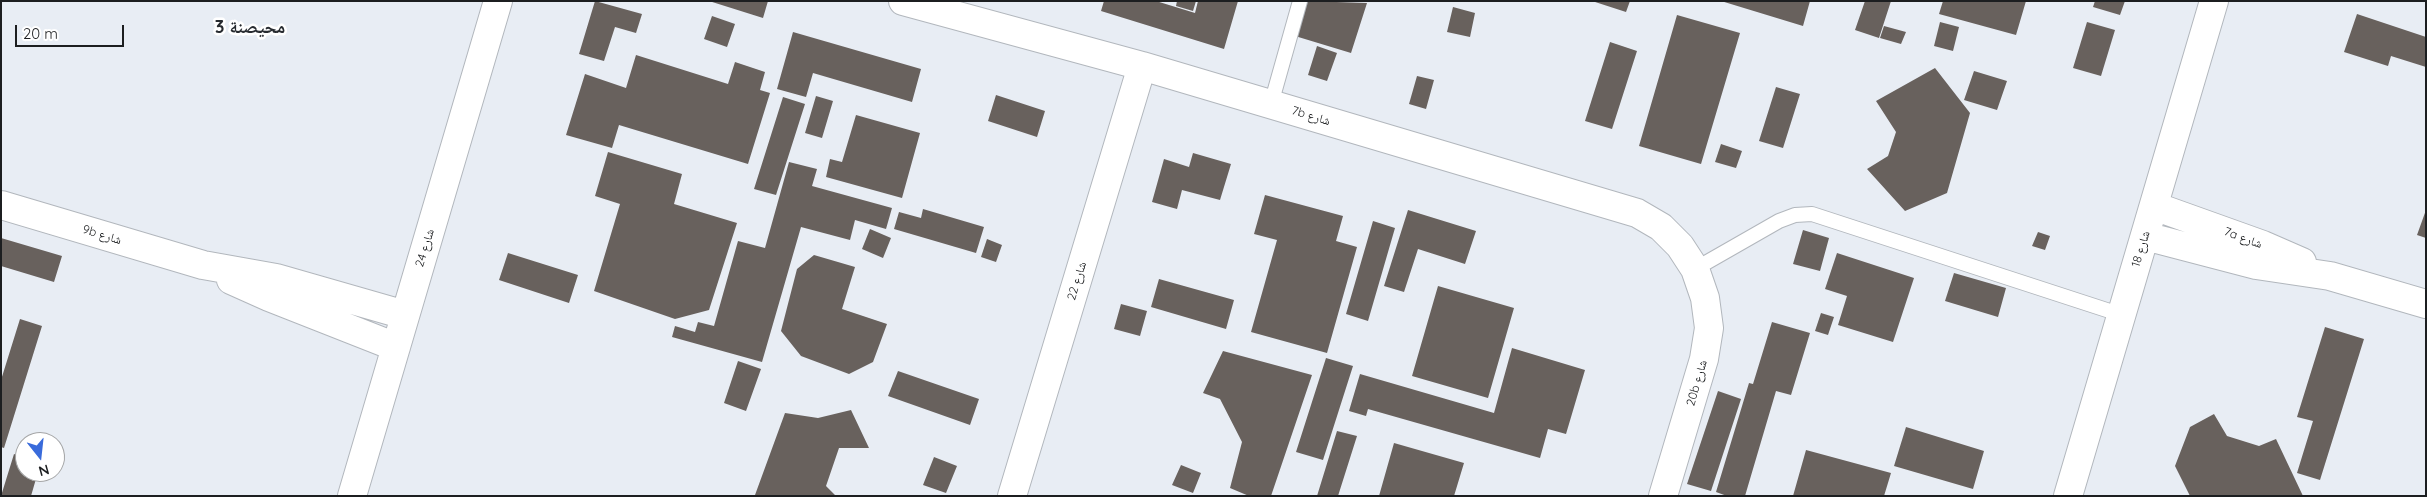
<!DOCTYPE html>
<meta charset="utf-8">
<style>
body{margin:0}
#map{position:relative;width:2427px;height:497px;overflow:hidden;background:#e8edf4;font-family:Quicksand,sans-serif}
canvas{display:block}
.frame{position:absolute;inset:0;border:2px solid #1c1e20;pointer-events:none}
.north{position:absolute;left:15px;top:432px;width:50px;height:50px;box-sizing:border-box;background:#fff;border:1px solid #a4a5a6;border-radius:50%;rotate:164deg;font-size:14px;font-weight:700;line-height:20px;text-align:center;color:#1c1e20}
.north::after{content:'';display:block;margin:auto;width:18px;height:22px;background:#396bdb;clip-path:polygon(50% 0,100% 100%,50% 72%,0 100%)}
.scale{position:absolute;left:15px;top:25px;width:109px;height:22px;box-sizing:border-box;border:2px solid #1c1e20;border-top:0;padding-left:6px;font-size:15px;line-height:18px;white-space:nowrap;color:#1c1e20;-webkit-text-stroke:4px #fff;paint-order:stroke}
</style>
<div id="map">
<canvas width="2427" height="497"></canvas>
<div class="frame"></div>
<div class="north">N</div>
<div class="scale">20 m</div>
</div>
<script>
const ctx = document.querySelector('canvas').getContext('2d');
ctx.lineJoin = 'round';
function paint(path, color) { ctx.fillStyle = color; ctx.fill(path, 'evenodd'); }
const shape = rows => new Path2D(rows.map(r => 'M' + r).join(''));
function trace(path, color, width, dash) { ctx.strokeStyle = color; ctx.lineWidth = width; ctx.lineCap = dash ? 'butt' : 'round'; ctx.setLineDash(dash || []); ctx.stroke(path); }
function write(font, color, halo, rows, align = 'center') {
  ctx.font = font + ' Quicksand,"Noto Naskh Arabic",sans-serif'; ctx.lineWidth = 5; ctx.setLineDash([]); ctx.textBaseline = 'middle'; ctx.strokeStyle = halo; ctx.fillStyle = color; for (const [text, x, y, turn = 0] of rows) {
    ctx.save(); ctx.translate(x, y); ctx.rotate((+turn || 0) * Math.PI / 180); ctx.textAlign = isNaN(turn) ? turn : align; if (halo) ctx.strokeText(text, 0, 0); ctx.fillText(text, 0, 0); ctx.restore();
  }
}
paint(shape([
 [595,1,642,14,636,33,615,27,604,61,579,54],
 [709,1,768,1,763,18],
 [1104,1,1156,1,1195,13,1198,1,1238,1,1224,49,1101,11],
 [1177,1,1196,1,1193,11,1176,6],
 [1306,1,1367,3,1351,53,1295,36],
 [1592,1,1630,1,1626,12],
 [1721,1,1810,1,1803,26],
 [1865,1,1891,1,1879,38,1855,30],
 [1943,1,2026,1,2016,35,1939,14],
 [2095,1,2125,1,2120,15,2093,7],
 [1453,7,1475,13,1470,37,1447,32],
 [2357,14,2426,37,2426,67,2391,56,2388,66,2344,52],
 [1677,15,1740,33,1701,164,1639,146],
 [712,16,735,24,727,47,704,39],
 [1940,22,1959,27,1953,51,1934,46],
 [2087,22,2115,30,2101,76,2073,68],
 [1884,26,1906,32,1901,44,1880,38],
 [793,32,921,69,912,102,813,73,806,97,777,89],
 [1610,42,1637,51,1612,129,1585,121],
 [1317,46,1337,53,1327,81,1308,75],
 [636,55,728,84,735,62,765,72,760,90,770,93,748,164,619,125,612,148,566,135,585,74,626,88],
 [1935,68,1970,113,1947,193,1905,211,1867,169,1888,156,1896,132,1876,101],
 [1974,71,2007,81,1997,110,1964,100],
 [1417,76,1434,80,1426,109,1409,104],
 [1776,87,1800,94,1783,148,1759,141],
 [996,95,1045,111,1037,137,988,121],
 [816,96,833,101,822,138,805,133],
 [783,97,805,104,776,195,754,189],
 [856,115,920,133,902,198,826,177,830,159,842,162],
 [1721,144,1742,151,1736,168,1715,162],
 [608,152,682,174,674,204,737,223,709,310,675,319,594,291,620,204,595,196],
 [1193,153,1231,164,1220,200,1182,190,1177,209,1152,202,1164,159,1189,167],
 [789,162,817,169,812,186,892,208,886,229,855,220,850,240,801,227,762,362,672,337,675,326,695,332,698,322,714,326,738,241,765,248],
 [1265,195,1343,216,1336,241,1357,247,1327,353,1251,332,1277,240,1254,234],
 [923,209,984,227,976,253,894,229,899,212,921,218],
 [1408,210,1476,231,1465,264,1418,249,1404,292,1384,286],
 [2426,210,2426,238,2417,235],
 [1373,221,1395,228,1368,321,1346,314],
 [870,229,891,238,883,258,862,249],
 [1803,230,1829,238,1820,271,1793,264],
 [2038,232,2050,236,2045,250,2032,246],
 [1,238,62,256,54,282,1,266],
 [987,239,1002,245,996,262,981,257],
 [508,253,578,275,569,303,499,280],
 [1837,253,1914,278,1893,342,1838,325,1847,296,1825,289],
 [814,255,855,267,842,309,887,324,873,362,849,374,801,356,781,331,797,269],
 [1954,273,2006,288,1998,317,1945,301],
 [1159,279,1234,300,1226,329,1151,307],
 [1438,286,1514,308,1488,398,1412,376],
 [1121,304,1147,311,1140,336,1114,329],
 [1821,313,1834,317,1828,335,1815,331],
 [20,319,42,326,4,448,1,447,1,380],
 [1772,322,1810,333,1791,395,1776,391,1745,496,1727,496,1716,492,1749,383,1753,384],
 [2325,327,2364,339,2320,480,2297,473,2313,421,2297,417],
 [1512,348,1585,370,1566,434,1548,429,1540,458,1368,409,1366,416,1349,411,1360,374,1494,413],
 [1223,351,1312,375,1271,496,1249,496,1230,488,1242,442,1220,399,1203,393],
 [1326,358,1353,366,1323,460,1296,452],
 [738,361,761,369,746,411,724,403],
 [898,371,979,399,970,425,888,396],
 [1718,391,1741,399,1711,491,1687,484],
 [851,410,869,448,839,448,826,486,836,496,755,495,785,413,818,418],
 [2214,414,2227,436,2259,446,2276,439,2303,496,2190,496,2175,466,2190,427],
 [1906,427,1984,451,1973,489,1894,466],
 [1337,431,1357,436,1338,496,1317,496],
 [1394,443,1464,463,1454,496,1379,496],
 [1806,450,1891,473,1884,496,1793,496],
 [14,454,25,458,25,472,38,472,31,496,1,496],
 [934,457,957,466,946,493,923,485],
 [1181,465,1201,473,1193,493,1172,485]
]), '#68615d');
const service = shape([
 [1271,104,1300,1],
 [1695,269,1779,221,1795,215,1812,214,2122,315]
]);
const minor = shape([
 [903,1,1142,66,1637,213,1661,227,1680,246,1695,269,1705,298,1709,328,1704,359,1663,496],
 [1,205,203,265,276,278,405,315],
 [2154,206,2263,245,2302,262],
 [2145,236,2256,265,2330,276,2426,304],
 [231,280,269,297,396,347],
 [352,496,498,1],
 [1012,496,1142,66],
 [2068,496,2214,1]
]);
trace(service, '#b2b7bd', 16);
trace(minor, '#b2b7bd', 30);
trace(service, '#fff', 14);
trace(minor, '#fff', 28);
write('12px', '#1c1e20', '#fff', [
 ["7b شارع",1311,116,17],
 ["9b شارع",102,235,17],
 ["7a شارع",2243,238,20],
 ["شارع 24",425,248,-73],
 ["شارع 18",2141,249,-73],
 ["شارع 22",1077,281,-73],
 ["20b شارع",1697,383,-74]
]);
write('bold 18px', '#262a2f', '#fff', [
 ["محيصنة 3",250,28]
]);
</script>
